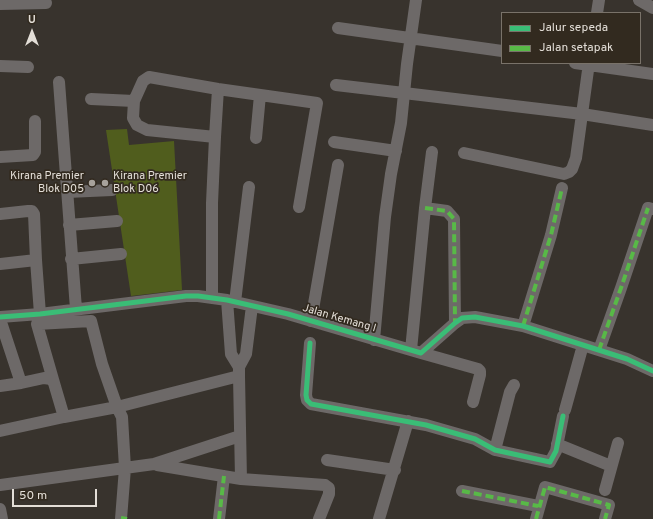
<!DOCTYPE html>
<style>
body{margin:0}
#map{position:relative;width:653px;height:519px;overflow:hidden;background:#38332d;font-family:Overpass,sans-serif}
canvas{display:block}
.legend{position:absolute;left:501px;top:12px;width:140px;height:52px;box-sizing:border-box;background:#322a1f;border:1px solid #797269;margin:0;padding:5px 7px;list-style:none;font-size:12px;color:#e3ded7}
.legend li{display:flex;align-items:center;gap:8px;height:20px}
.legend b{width:20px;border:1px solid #797269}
.north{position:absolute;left:12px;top:12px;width:40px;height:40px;-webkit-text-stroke:3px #322a1f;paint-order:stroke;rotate:0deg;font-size:11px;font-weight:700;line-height:16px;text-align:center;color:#e3ded7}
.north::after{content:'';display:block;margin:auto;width:14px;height:18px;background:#e3ded7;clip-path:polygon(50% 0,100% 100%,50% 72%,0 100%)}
.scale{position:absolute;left:12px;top:489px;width:85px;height:18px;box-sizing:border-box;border:2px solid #e3ded7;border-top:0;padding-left:5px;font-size:12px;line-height:14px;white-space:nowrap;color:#e3ded7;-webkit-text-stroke:3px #322a1f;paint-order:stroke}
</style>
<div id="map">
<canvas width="653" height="519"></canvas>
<ul class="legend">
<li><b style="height:5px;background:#3abd76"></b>Jalur sepeda</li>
<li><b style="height:5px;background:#58b947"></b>Jalan setapak</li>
</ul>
<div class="north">U</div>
<div class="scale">50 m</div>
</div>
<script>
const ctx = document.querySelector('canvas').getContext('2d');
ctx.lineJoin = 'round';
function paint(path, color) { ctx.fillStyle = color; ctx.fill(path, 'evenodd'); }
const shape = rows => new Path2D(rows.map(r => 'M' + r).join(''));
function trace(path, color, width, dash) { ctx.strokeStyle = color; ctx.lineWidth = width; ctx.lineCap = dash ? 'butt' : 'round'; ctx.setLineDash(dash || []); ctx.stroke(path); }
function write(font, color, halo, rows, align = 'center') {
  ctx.font = font + ' Overpass,sans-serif'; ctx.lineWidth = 3.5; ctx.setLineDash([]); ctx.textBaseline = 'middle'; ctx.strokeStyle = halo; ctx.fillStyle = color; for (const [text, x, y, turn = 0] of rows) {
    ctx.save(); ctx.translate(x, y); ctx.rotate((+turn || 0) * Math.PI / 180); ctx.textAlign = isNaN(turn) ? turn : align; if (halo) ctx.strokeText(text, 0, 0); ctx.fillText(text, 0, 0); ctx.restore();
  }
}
paint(shape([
 [127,129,129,145,174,141,182,290,131,296,106,130]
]), '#505d1d');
trace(shape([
 [639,0,653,8],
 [0,4,46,3],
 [597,13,599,0],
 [338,28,502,51],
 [575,63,653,74],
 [0,66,28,67],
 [59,82,76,309],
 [336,85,582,114,653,125],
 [91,99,134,101,143,81,149,77,218,89,317,103,299,207],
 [134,101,133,118,137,125,147,130,215,137,212,203,212,298],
 [215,137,218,89],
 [256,138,260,95],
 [334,142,396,151],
 [464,153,564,174,569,172,572,169,576,158,589,63],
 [0,157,33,155,35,152,35,121],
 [67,192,112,190],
 [425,208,447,211,454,219,455,323],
 [0,214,28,211,32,211,34,214,36,260],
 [69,225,117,221],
 [71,259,121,254],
 [0,264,36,260,40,314],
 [227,300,231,354,239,367],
 [235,302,249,187],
 [252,306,246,354,239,367,239,376,241,479,325,485,329,488,329,494,319,519],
 [0,317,40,314,186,296,198,296,227,300,288,314,421,353,455,323,462,318,475,317,523,326,627,359,653,371],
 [311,321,338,165],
 [523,326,551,235,562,188],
 [374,340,385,217,391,174,401,123,407,64,416,0],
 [310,343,306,395,307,400,311,404,426,425,475,439,495,450,550,462,556,451,563,416],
 [411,350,425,208,432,152],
 [599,350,621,288,648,208,653,209],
 [421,353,478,369,480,371,480,375,473,402],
 [21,383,44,378,51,379,54,383,64,417],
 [54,383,37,324,91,321,102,364,117,407,122,417,125,468,121,519],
 [0,386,21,383,2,325],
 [565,410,583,345],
 [0,431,64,417,117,407,239,376],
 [557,444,611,466],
 [495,450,510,392,514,385],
 [327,460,395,470],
 [157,465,241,479],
 [0,485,154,464,240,436],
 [605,490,618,443],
 [462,491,538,506],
 [0,509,2,519],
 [219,519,224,476],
 [379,519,408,421],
 [536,519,545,487,609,505,605,519]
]), '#6d6968', 12);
trace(shape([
 [425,208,447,211,454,219,455,323],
 [523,326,551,235,562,188],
 [599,350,621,288,648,208],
 [462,491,538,506],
 [121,518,127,519],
 [219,519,224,476],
 [536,519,545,487,609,505,605,519]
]), '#58b947', 4, [8, 4]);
trace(shape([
 [0,317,40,314,186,296,198,296,227,300,288,314,421,353,455,323,462,318,475,317,523,326,627,359,653,371],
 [310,343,306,395,307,400,311,404,426,425,475,439,495,450,550,462,556,451,563,416]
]), '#3abd76', 5);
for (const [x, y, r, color] of [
 [92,183,4,"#a7a29c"],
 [105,183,4,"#a7a29c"]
]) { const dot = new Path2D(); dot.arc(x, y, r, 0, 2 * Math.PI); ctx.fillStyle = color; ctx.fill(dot); trace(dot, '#322a1f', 1.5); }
write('11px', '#e3ded7', '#322a1f', [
 ["Kirana Premier",84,177],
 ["Blok D05",84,190],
 ["Kirana Premier",113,177,"left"],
 ["Blok D06",113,190,"left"]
], 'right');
write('11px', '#e3ded7', '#322a1f', [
 ["Jalan Kemang I",339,319,16]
]);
</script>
